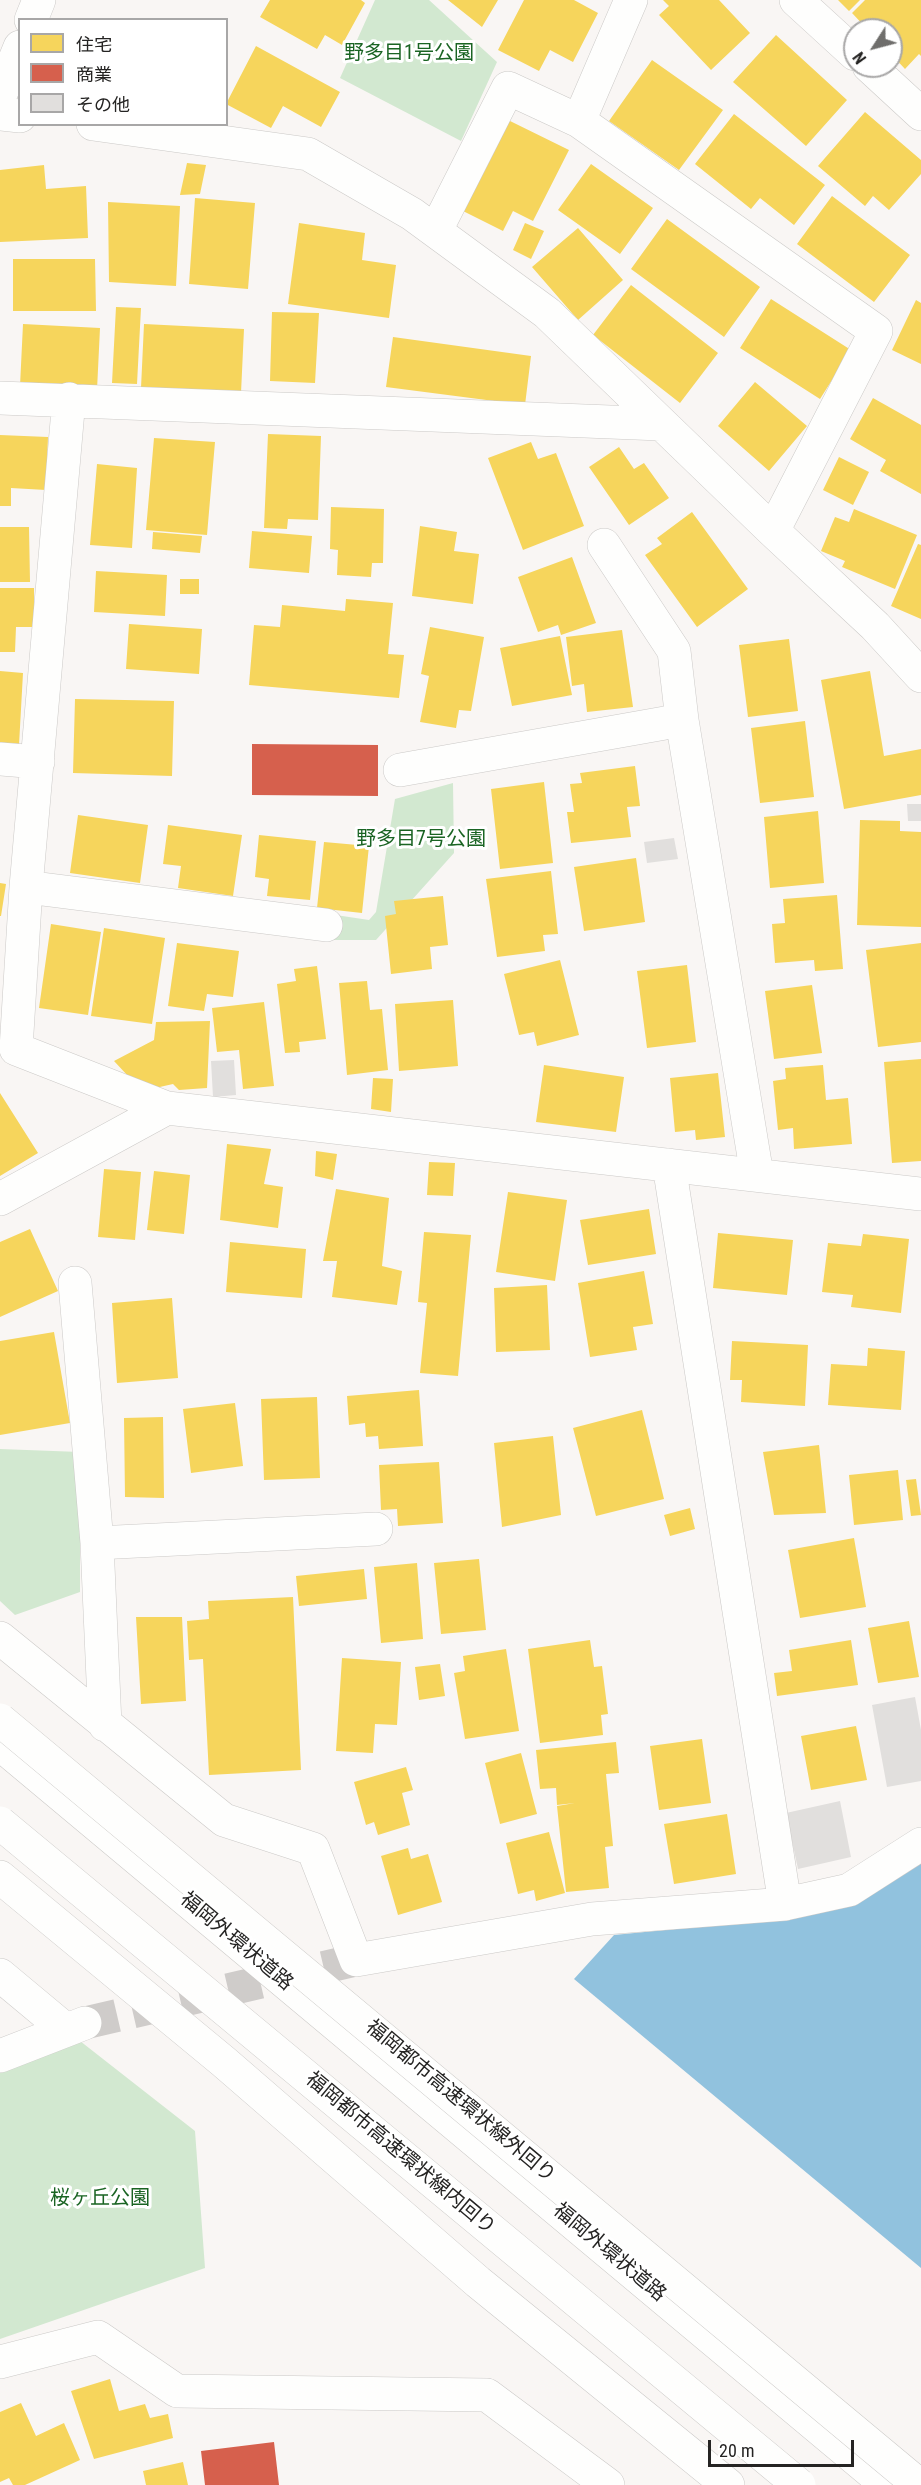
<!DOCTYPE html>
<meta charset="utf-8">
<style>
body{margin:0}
#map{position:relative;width:921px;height:2485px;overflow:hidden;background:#f9f6f4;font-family:"Roboto Condensed","Noto Sans JP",sans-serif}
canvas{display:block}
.legend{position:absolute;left:18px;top:18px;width:210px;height:108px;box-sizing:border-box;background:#fff;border:2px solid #a8a7a7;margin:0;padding:8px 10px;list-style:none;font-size:18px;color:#252423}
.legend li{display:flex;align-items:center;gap:12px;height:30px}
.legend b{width:30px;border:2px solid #a8a7a7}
.north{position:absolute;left:843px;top:18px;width:60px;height:60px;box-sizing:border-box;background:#fff;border:2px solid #a8a7a7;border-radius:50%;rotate:234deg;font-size:16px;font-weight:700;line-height:24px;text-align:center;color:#252423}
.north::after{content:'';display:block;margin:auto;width:21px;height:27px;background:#6f6e6c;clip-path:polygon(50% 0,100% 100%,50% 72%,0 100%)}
.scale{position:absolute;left:708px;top:2440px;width:146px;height:27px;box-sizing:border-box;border:3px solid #252423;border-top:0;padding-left:8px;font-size:18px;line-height:21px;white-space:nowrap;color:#252423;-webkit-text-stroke:4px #fff;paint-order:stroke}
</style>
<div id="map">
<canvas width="921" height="2485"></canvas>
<ul class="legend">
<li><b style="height:16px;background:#f6d55c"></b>住宅</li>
<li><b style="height:16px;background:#d6604d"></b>商業</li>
<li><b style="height:16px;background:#e1dfdd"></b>その他</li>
</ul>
<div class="north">N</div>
<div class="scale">20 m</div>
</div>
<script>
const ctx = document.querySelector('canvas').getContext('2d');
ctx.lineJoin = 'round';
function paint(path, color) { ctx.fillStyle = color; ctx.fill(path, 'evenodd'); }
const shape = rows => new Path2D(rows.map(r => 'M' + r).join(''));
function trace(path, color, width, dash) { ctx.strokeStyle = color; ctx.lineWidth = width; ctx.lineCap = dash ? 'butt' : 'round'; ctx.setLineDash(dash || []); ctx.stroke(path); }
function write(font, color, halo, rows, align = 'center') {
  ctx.font = font + ' "Roboto Condensed","Noto Sans JP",sans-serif'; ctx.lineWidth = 6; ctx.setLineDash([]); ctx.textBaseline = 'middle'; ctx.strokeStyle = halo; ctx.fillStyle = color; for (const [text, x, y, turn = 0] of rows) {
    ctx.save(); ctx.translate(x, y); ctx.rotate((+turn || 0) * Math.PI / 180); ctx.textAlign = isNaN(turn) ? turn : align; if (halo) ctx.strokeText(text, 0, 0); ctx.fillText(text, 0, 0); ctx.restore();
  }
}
paint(shape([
 [375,0,429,0,497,62,461,141,340,78],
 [453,783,454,853,376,940,325,940,329,914,369,920,376,912,395,799],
 [0,1449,80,1452,80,1592,15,1615,0,1601],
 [66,2030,195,2131,205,2268,0,2339,0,2056]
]), '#d2e8d0');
paint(shape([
 [921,1854,921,2268,574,1979,614,1935,778,1919]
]), '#91c2de');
paint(shape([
 [270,0,361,0,365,3,342,45,325,35,317,49,260,17],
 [448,0,498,0,482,27],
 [524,0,574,0,598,13,573,62,550,50,539,71,498,50],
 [663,0,719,0,750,33,711,70,659,15,669,6],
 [838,0,860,0,849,11],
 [865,0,921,0,921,56,919,54,905,69,891,54,891,30,868,30,852,13],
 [776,35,847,100,806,146,733,82],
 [256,46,340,92,321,127,283,106,271,128,226,104],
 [652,60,723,110,679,170,609,121],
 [865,112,921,160,921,174,889,210,873,196,865,206,818,166],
 [734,114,825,185,794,225,760,198,751,209,695,164],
 [508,120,569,150,533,221,513,211,503,231,463,211],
 [187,163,206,165,200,194,180,195],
 [591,164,653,208,620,254,558,210],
 [44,165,46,189,86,186,88,238,0,242,0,170],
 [832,196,910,255,874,302,797,244],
 [195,198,255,203,248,289,189,284],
 [108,202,180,206,176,286,109,282],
 [667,219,760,287,724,337,631,269],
 [299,223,365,233,362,260,396,265,389,318,288,304],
 [525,223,544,231,531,259,513,250],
 [578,228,623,280,578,320,532,267],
 [13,259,95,259,96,311,13,311],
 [631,285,718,353,680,403,593,335],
 [771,299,851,350,820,399,740,348],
 [916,300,921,303,921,364,892,350],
 [116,307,141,308,137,384,112,383],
 [272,312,319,313,315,383,270,381],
 [23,324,100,328,97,390,20,386],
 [144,324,244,329,241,393,141,388],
 [393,337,531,356,525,405,386,387],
 [755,382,807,426,769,471,718,426],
 [873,398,921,425,921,494,880,471,886,460,850,439],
 [268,434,321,436,318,520,288,519,287,529,264,528],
 [0,435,48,437,46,490,11,488,11,506,0,506],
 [154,438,215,442,207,535,146,530],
 [531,442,538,459,556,453,584,526,523,550,488,458],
 [619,447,634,469,644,463,669,498,629,525,589,467],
 [839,457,869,472,853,505,823,490],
 [97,464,137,468,132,548,90,545],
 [331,507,384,509,383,563,372,563,371,577,337,575,338,550,330,549],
 [854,509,917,535,895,589,842,567,845,561,821,551,835,517,849,522],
 [692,512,748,589,697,627,645,555,662,544,657,538],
 [420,526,457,532,454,551,479,554,473,604,412,596],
 [0,527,29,527,30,582,0,582],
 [252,531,312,536,309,573,249,568],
 [153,532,202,536,200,553,152,549],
 [918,544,921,545,921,619,891,606],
 [572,557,596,623,561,635,558,625,538,632,518,577],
 [96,571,167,575,165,616,94,612],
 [180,579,199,579,199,594,180,594],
 [0,588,34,588,34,627,16,627,15,652,0,652],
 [346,599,393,603,388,654,404,655,399,698,249,685,254,625,280,627,282,605,345,611],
 [129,624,202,629,199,674,126,669],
 [430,627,484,637,471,711,459,710,456,728,420,722,429,676,421,674],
 [622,630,633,707,587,712,584,684,572,686,566,637],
 [560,636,572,695,512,706,500,648],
 [789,639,798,711,748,717,739,645],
 [0,671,23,673,19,745,0,744],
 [870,671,884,756,921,749,921,795,844,809,821,680],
 [75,699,174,701,172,776,73,773],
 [805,721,814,797,760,803,751,728],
 [635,766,640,806,627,807,631,837,571,843,567,812,574,812,570,784,582,783,580,773],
 [544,782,553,863,500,869,491,789],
 [818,811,824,883,770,888,764,817],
 [78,815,148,825,140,883,70,873],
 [860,820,900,821,900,831,921,832,921,927,857,925],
 [168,825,242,835,233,896,178,888,181,866,163,864],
 [259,835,316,841,310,900,267,896,269,879,255,877],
 [324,842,369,846,362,913,317,908],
 [636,858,645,922,584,931,574,867],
 [551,871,558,934,543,935,545,951,497,957,486,879],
 [0,883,6,884,1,916,0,916],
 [837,895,843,969,815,971,814,960,775,963,772,924,785,923,783,899],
 [443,896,448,945,430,947,432,969,391,974,385,916,396,914,394,901],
 [51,924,101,932,88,1015,39,1008],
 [104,928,165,938,152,1024,91,1016],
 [177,943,239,951,233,997,207,994,204,1011,168,1006],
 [921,943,921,1042,878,1047,866,950],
 [560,960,579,1035,537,1046,534,1032,519,1035,504,974],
 [687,965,696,1042,647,1048,637,971],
 [317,966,326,1039,299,1042,300,1052,285,1053,277,984,296,981,294,969],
 [367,981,370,1010,382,1009,388,1070,347,1075,339,983],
 [812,985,822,1053,774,1059,765,991],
 [453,1000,458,1066,399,1071,395,1004],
 [264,1002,274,1086,243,1089,239,1050,217,1052,212,1008],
 [210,1021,207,1088,179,1090,173,1084,142,1091,114,1061,154,1040,156,1022],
 [921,1059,921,1161,892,1163,884,1062],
 [544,1065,624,1077,616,1132,536,1122],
 [823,1065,826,1100,848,1098,852,1144,794,1149,793,1128,778,1130,773,1081,786,1079,785,1068],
 [718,1073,725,1137,696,1140,695,1130,675,1132,670,1078],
 [373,1078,393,1079,391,1112,371,1109],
 [0,1093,38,1153,0,1176],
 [227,1144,271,1149,264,1184,283,1187,278,1228,220,1220],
 [316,1151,337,1154,333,1180,315,1176],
 [429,1162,455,1163,453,1196,427,1195],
 [104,1169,141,1172,135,1240,98,1237],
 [154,1171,190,1175,184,1234,147,1230],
 [336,1189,389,1198,382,1266,402,1271,397,1305,332,1297,337,1261,323,1261],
 [508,1192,567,1200,555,1281,496,1272],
 [649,1209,656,1254,588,1265,580,1220],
 [30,1229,58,1291,0,1317,0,1242],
 [424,1232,471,1235,458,1376,420,1373,427,1303,418,1302],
 [718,1233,793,1240,787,1295,713,1288],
 [863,1234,909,1239,901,1313,851,1307,853,1295,822,1292,828,1243,861,1246],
 [230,1242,306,1249,302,1298,226,1292],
 [644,1271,653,1324,633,1327,637,1350,590,1357,578,1283],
 [547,1285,550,1350,496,1352,494,1288],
 [172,1298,178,1378,117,1383,112,1303],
 [54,1332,70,1423,0,1435,0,1341],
 [732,1341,808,1345,805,1406,741,1402,742,1380,730,1380],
 [868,1348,905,1351,901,1410,828,1405,831,1364,867,1366],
 [419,1390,423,1446,379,1449,378,1436,366,1437,365,1423,349,1425,347,1396],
 [317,1397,320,1478,264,1480,261,1399],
 [235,1403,243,1466,191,1473,183,1409],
 [642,1410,664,1499,596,1516,573,1428],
 [163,1417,164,1498,125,1497,124,1418],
 [553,1436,561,1515,502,1527,494,1443],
 [819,1445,826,1513,774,1515,763,1452],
 [439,1462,443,1523,398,1526,397,1509,381,1510,379,1465],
 [898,1470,903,1520,854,1525,849,1475],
 [916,1479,921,1515,911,1516,906,1480],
 [690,1508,695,1529,670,1536,664,1515],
 [854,1538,866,1607,800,1618,788,1550],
 [479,1559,486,1630,441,1634,434,1563],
 [417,1563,423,1639,381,1643,374,1567],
 [364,1569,367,1599,299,1606,296,1576],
 [293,1597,301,1770,209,1775,203,1659,189,1660,187,1621,209,1619,208,1601],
 [136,1617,182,1617,186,1701,141,1704],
 [909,1621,919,1677,878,1683,868,1628],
 [590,1640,594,1667,602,1666,608,1714,601,1715,603,1735,540,1743,528,1649],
 [851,1640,858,1685,777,1696,774,1673,792,1671,789,1650],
 [506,1649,519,1731,465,1739,454,1673,465,1671,463,1656],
 [342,1658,401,1662,397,1725,375,1724,373,1753,336,1751],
 [440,1664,445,1696,419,1700,415,1667],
 [856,1726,867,1780,811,1790,801,1736],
 [702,1739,711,1803,659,1810,650,1746],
 [616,1742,619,1773,606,1774,613,1846,605,1847,609,1888,566,1892,557,1806,575,1803,557,1805,556,1788,540,1789,536,1750],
 [521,1753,537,1814,500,1824,485,1763],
 [406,1767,413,1790,402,1793,410,1825,378,1835,374,1822,366,1825,354,1782],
 [727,1814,736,1874,674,1884,664,1824],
 [549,1832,565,1893,536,1901,534,1890,518,1894,506,1843],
 [408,1848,411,1859,428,1854,442,1902,398,1915,381,1856],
 [110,2379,119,2411,145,2404,150,2418,168,2414,173,2438,94,2459,71,2391],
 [21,2403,36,2436,64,2423,80,2460,25,2485,13,2485,9,2478,0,2482,0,2412],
 [183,2462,188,2485,146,2485,143,2471]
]), '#f6d55c');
paint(shape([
 [252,744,378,745,378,796,252,795],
 [274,2442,279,2485,205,2485,201,2451]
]), '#d6604d');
paint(shape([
 [907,804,921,804,921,821,908,821],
 [674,838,678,859,647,863,644,842],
 [234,1060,236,1095,213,1097,211,1061],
 [915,1697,921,1730,921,1781,887,1787,872,1705],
 [840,1801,851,1857,798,1869,786,1813]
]), '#e1dfdd');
trace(shape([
 [85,2023,356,1960]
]), '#cfccca', 33, [33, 16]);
const street = shape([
 [631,0,579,121,876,331,773,531],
 [796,0,855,54],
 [31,20,39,0],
 [869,66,921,114],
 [0,96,20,47],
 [0,114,20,116],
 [93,124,308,154,412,214,547,313,773,531,875,626,921,676],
 [436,230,508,88,579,121],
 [0,398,661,424],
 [604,545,674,651,682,720],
 [0,759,38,762],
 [400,770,682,720,757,1175],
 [26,887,326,925],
 [167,1108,921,1194],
 [0,1199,167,1108,16,1049,26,887,69,399],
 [75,1283,97,1543],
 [0,1638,224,1820,313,1849,356,1960,592,1919,785,1904,669,1165],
 [105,1725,97,1543,376,1529],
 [785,1904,849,1890,921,1844],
 [0,1975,66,2030],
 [0,2056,85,2023],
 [0,2362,98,2337,177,2391,487,2395,608,2485]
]);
const highway = shape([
 [0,1744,887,2485],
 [0,1877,224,2062,478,2282,728,2485]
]);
trace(street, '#cbc9c7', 34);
trace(highway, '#cbc9c7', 34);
trace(street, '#fefefd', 33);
trace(highway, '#fefefd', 33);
const highwayBridge = shape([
 [0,1720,919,2485],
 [0,1823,799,2485]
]);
trace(highwayBridge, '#cbc9c7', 34, []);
trace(highwayBridge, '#fefefd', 33);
write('20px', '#1a6423', '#fff', [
 ["野多目1号公園",409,54],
 ["野多目7号公園",421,840],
 ["桜ヶ丘公園",100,2199]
]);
write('20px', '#252423', '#fff', [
 ["福岡外環状道路",236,1942,40],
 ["福岡都市高速環状線外回り",460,2102,40],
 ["福岡都市高速環状線内回り",400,2154,40],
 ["福岡外環状道路",609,2253,40]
]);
</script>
